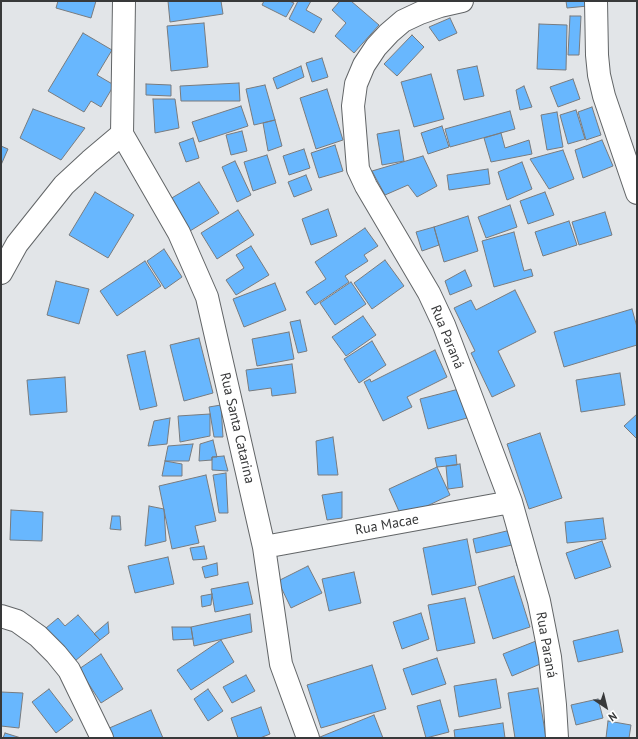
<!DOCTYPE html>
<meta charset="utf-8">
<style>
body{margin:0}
#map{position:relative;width:638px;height:739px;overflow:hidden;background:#e2e5e8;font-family:"PT Sans",sans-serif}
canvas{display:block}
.frame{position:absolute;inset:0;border:2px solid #38393a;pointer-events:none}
.north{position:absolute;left:586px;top:687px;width:40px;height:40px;-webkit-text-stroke:3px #fff;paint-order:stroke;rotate:145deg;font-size:11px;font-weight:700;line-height:16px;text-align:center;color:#38393a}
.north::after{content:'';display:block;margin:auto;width:14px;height:18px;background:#38393a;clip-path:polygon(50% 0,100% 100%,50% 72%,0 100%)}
</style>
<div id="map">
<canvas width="638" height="739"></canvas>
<div class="frame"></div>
<div class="north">N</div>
</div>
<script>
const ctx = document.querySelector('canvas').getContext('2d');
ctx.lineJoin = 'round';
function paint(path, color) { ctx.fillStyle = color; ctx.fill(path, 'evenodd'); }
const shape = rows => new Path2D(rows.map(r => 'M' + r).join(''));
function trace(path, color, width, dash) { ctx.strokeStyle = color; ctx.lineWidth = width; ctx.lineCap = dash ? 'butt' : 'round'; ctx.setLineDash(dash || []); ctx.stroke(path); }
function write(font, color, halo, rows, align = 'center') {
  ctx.font = font + ' "PT Sans",sans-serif'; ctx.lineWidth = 4; ctx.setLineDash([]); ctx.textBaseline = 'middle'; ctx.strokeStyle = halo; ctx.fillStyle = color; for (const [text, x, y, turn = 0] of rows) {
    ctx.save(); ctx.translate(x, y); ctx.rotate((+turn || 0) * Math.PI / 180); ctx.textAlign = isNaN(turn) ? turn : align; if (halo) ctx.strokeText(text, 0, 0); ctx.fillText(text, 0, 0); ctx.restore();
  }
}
const building = shape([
 [58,1,96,1,91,18,56,8,58,1],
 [168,1,221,1,223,14,170,22,168,1],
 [264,1,289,1,294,3,286,17,262,5,264,1],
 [298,1,311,1,306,10,322,19,314,33,289,19,298,1],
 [340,1,351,1,379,25,354,53,335,36,346,23,332,10,340,1],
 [566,1,587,1,588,6,567,8,566,1],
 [570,16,581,16,579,55,568,55,570,16],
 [450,18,457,33,439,41,429,27,450,18],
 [204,23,208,67,171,71,167,26,204,23],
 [539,24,567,25,566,70,537,69,539,24],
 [83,33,112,50,97,75,114,85,101,107,91,101,84,112,48,91,83,33],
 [412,35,424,47,397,76,384,64,412,35],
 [322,58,328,77,312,82,306,63,322,58],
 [301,66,304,77,277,89,273,78,301,66],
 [477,66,484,96,464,100,457,70,477,66],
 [431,74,444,119,414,127,401,82,431,74],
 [573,79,580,99,558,107,550,87,573,79],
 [239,83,240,101,181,101,180,86,239,83],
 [146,84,171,85,171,96,146,95,146,84],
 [265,85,275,120,254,125,246,89,265,85],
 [524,86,532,107,520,110,516,90,524,86],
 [327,89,343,140,316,149,300,98,327,89],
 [153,99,175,99,179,128,155,133,153,99],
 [241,106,248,126,199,142,192,122,241,106],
 [592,107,601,135,586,140,578,112,592,107],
 [33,109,85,128,61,160,20,138,33,109],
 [576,110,585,139,568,144,560,115,576,110],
 [510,111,515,129,450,147,445,129,510,111],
 [557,112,563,147,547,150,541,115,557,112],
 [275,120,282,146,268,151,263,123,275,120],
 [442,126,449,147,428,154,421,133,442,126],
 [399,130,404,161,382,165,377,134,399,130],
 [242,131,247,151,231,155,226,135,242,131],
 [501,133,505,148,529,140,532,154,491,162,484,138,501,133],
 [193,138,199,158,186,162,179,143,193,138],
 [602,140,613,166,583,178,575,150,602,140],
 [335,145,343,171,319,178,311,153,335,145],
 [1,146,8,149,1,165,1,146],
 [304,149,310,168,289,175,283,156,304,149],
 [563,150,574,179,549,189,530,159,563,150],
 [267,155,276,183,253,191,244,162,267,155],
 [423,156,437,186,417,197,408,185,385,195,372,171,423,156],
 [235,161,251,195,237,202,222,167,235,161],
 [522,162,532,189,507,200,498,172,522,162],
 [488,169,490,184,449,190,447,175,488,169],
 [306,175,312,190,294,197,288,182,306,175],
 [199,182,219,213,190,231,170,199,199,182],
 [95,192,134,215,108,258,69,235,95,192],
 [545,192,554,215,528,224,520,201,545,192],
 [510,205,517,227,486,238,478,217,510,205],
 [328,209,337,236,311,245,302,219,328,209],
 [238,210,254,235,217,259,201,233,238,210],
 [605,212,612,235,579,245,572,222,605,212],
 [468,216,478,251,444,262,434,227,468,216],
 [569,221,577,245,543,256,535,232,569,221],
 [434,227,439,245,422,251,416,232,434,227],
 [365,228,378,246,364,255,368,261,345,276,349,282,315,305,306,292,326,279,315,262,365,228],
 [514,232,524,271,531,269,533,276,494,287,482,241,514,232],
 [251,246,269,275,236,295,226,280,244,268,236,255,251,246],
 [164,249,182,277,165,289,147,261,164,249],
 [385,260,404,286,372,309,354,283,385,260],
 [145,261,161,286,117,316,100,291,145,261],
 [465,270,472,286,450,295,445,281,465,270],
 [56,281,89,289,79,324,47,315,56,281],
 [351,282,366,304,335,325,320,303,351,282],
 [275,283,286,310,244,327,233,299,275,283],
 [515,290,536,332,498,351,515,386,492,397,471,353,475,351,454,308,471,300,476,310,515,290],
 [632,309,637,327,637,345,564,367,554,332,632,309],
 [363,316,376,335,346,356,332,337,363,316],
 [300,320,307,351,298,353,290,322,300,320],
 [289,332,294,359,257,366,252,339,289,332],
 [199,338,213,393,184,401,170,345,199,338],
 [372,341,386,365,359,383,344,359,372,341],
 [435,350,447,377,407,397,412,407,383,421,364,382,370,379,371,382,435,350],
 [145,351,157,406,140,410,127,355,145,351],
 [292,364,296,393,272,396,271,388,249,391,246,370,292,364],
 [620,373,625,405,581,412,576,380,620,373],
 [65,377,67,412,30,415,27,380,65,377],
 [459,389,467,418,428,429,420,399,459,389],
 [221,405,223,437,214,437,209,407,221,405],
 [210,414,210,436,180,442,178,416,210,414],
 [637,414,637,439,624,426,637,414],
 [170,418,167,444,148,446,154,421,170,418],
 [540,433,562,498,529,509,507,444,540,433],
 [333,437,338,475,318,475,316,441,333,437],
 [213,440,217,457,212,457,212,460,199,461,200,444,213,440],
 [193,444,189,461,165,461,168,446,193,444],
 [456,455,457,465,437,467,435,458,456,455],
 [224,456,228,471,212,470,212,457,224,456],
 [165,461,182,464,182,476,162,476,165,461],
 [460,464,463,487,448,489,446,466,460,464],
 [437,467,450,495,402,518,389,489,437,467],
 [226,473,228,513,219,513,213,475,226,473],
 [206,475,216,521,195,526,199,543,172,549,159,486,206,475],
 [342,492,342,518,327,520,322,495,342,492],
 [149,506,164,509,166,541,145,546,149,506],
 [11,510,43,512,42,541,10,540,11,510],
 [112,516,120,516,121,530,110,529,112,516],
 [603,518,606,539,567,543,565,522,603,518],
 [515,529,522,565,517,566,512,545,476,553,473,539,515,529],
 [467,539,476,585,432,595,423,548,467,539],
 [602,541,611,567,575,579,566,553,602,541],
 [204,546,207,559,193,560,190,548,204,546],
 [168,557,174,584,135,593,128,566,168,557],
 [217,563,218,575,205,578,202,567,217,563],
 [308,566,322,593,291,608,278,581,308,566],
 [354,572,361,603,329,611,322,579,354,572],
 [514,576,530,627,493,639,478,587,514,576],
 [248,582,253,604,215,612,211,589,248,582],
 [212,594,211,605,202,607,201,596,212,594],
 [465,598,475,643,437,651,428,605,465,598],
 [421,613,429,639,402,649,393,622,421,613],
 [250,614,252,632,194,646,191,627,250,614],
 [78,615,100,640,75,661,46,628,58,618,65,626,78,615],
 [108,622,109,633,100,640,94,634,108,622],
 [172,627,191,627,193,639,173,640,172,627],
 [618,630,623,652,578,662,573,641,618,630],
 [221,640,234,662,191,690,177,670,221,640],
 [536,641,545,662,512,676,503,654,536,641],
 [101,654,123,689,101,703,79,669,101,654],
 [437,658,446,684,412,695,403,669,437,658],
 [372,665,386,709,321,728,307,685,372,665],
 [246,675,255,691,232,703,223,687,246,675],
 [496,679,501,708,459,717,454,686,496,679],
 [538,688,546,738,515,738,508,693,538,688],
 [49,689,73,720,56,733,32,702,49,689],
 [208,689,223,711,208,721,194,699,208,689],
 [1,692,23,693,19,728,1,726,1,692],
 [598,699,603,718,576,725,571,705,598,699],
 [440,700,449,732,426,738,417,706,440,700],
 [261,707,270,734,260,738,238,738,231,718,261,707],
 [151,710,163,738,111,738,107,729,151,710],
 [374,715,383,738,321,738,320,737,374,715],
 [608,721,631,725,629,738,606,738,608,721],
 [503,723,505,738,455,738,454,730,503,723],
 [5,733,21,738,3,738,5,733]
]);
paint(building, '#68b7fe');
trace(building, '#787b7e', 1);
const minor = shape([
 [462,1,440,6,420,13,403,21,389,33,376,47,364,65,356,84,353,106,358,169,366,186,429,293,444,325,511,502,539,601,550,657,555,705,557,738],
 [596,1,597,55,599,75,604,96,637,193],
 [122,134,179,233,207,297,264,547,281,664,308,738],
 [1,273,17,244,64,185,90,161,122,134,124,1],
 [264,547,511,502],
 [1,616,17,621,38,636,56,654,69,670,102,738]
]);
trace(minor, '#626567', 24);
trace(minor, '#fff', 22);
write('14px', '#38393a', '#fff', [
 ["Rua Paraná",447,337,68],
 ["Rua Santa Catarina",237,428,77],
 ["Rua Macae",387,525,-10],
 ["Rua Paraná",546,645,80]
]);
</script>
